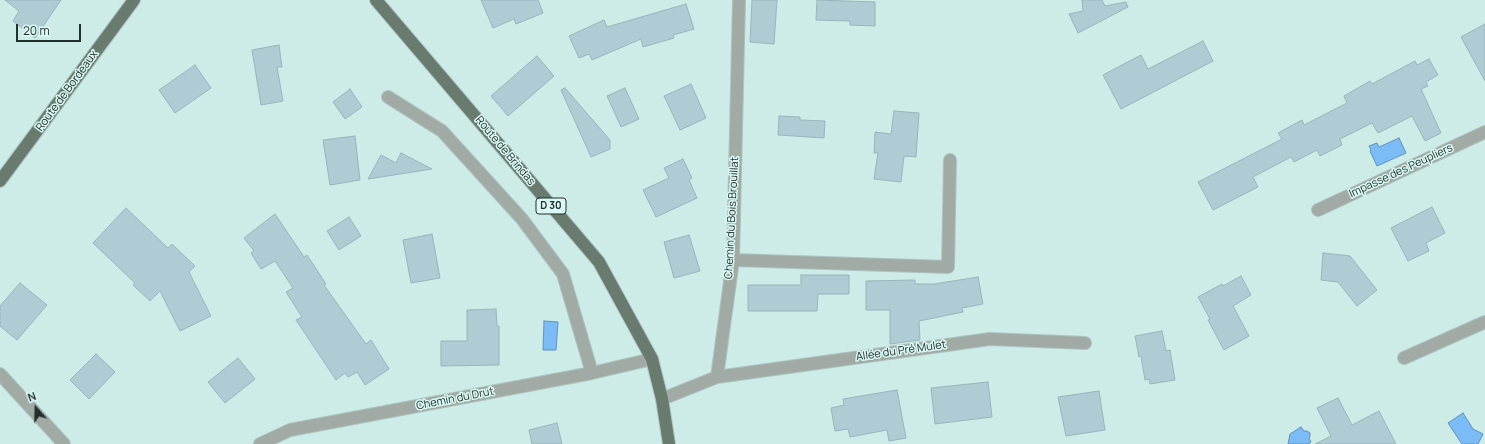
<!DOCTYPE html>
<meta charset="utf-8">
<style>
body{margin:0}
#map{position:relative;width:1485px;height:444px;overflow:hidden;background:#cdebe7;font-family:Manrope,sans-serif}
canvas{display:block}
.north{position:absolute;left:16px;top:388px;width:40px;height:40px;-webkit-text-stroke:3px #daf8f4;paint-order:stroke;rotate:340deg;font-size:11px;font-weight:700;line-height:16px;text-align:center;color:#232f2d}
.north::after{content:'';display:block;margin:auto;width:14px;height:18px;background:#232f2d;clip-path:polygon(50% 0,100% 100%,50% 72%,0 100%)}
.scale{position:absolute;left:16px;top:24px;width:65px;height:18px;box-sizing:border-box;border:2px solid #232f2d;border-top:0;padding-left:5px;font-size:12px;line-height:14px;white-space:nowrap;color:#232f2d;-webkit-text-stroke:3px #daf8f4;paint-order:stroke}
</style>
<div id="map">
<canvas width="1485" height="444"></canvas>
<div class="north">N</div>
<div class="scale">20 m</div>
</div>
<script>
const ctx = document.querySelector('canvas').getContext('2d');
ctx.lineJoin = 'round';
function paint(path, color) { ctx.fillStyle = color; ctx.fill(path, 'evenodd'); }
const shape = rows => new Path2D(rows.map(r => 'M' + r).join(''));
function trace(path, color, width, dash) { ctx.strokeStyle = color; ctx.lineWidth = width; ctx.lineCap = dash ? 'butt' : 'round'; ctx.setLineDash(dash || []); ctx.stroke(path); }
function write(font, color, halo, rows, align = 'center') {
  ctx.font = font + ' Manrope,sans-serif'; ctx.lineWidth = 3; ctx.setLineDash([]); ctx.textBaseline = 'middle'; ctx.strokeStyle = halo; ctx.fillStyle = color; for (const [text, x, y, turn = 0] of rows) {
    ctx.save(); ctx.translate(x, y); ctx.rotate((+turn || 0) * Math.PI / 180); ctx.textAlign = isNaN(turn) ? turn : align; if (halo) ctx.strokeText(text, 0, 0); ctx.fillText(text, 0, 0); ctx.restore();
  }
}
const water = shape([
 [1399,138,1406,153,1377,166,1370,151,1371,150,1369,146,1377,143,1379,147,1399,138],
 [544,321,558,322,556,350,543,350,544,321],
 [1463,413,1473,429,1483,434,1478,444,1462,444,1448,423,1463,413],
 [1301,427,1304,431,1307,431,1310,433,1310,436,1309,438,1311,442,1309,444,1288,444,1290,434,1301,427]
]);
paint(water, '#7bbcf7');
trace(water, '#6192ba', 1);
const building = shape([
 [5,0,61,0,35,38,13,21,19,11,5,0],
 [481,0,538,0,543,13,516,24,514,19,493,28,481,0],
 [752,0,777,0,774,44,750,42,752,0],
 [817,0,875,2,875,26,850,25,850,21,816,20,817,0],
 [1082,0,1102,0,1105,6,1126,2,1128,7,1078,33,1069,14,1083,11,1082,0],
 [686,4,694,29,673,35,674,38,643,47,641,39,592,60,589,54,579,58,569,36,604,20,607,27,686,4],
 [1485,24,1485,81,1461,37,1485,24],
 [1203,41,1213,61,1121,109,1103,75,1141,55,1148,69,1203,41],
 [279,45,282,67,277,67,283,101,261,105,252,50,279,45],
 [537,56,554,76,508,116,491,96,537,56],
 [1429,59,1438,75,1426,82,1428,86,1421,89,1441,133,1425,141,1412,116,1378,133,1372,123,1340,139,1342,145,1320,156,1317,150,1294,162,1291,157,1253,177,1258,187,1213,210,1198,182,1282,139,1278,133,1302,120,1304,125,1347,103,1344,96,1370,81,1372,84,1415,61,1417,65,1429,59],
 [195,65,211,88,175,113,159,90,195,65],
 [691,84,706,118,680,130,664,96,691,84],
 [565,88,610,140,610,149,591,157,561,90,565,88],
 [625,88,639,119,621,127,607,96,625,88],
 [350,89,362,107,345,119,333,102,350,89],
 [894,111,919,113,916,157,904,156,901,182,874,179,878,153,874,153,875,132,891,134,894,111],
 [779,116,800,117,800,120,825,121,824,138,778,135,779,116],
 [355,136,360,180,330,185,323,140,355,136],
 [401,153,432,169,368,179,381,155,396,163,401,153],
 [683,159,692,178,689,180,697,198,656,217,643,190,669,178,664,168,683,159],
 [1432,207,1445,233,1426,243,1429,251,1408,261,1391,228,1432,207],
 [126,208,168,248,172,244,195,266,189,272,211,316,180,331,160,291,150,301,133,285,135,283,93,243,126,208],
 [275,214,304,257,307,255,326,284,324,285,366,344,371,340,389,369,365,385,357,372,348,377,345,373,336,380,296,320,302,317,286,292,293,288,275,261,261,269,251,253,254,251,244,238,275,214],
 [349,217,361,236,339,250,327,231,349,217],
 [432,234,440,278,411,283,403,240,432,234],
 [689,235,700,271,674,278,664,242,689,235],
 [1323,253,1350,256,1377,290,1357,306,1338,282,1321,280,1323,253],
 [801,275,849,275,849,294,818,294,817,311,748,311,748,285,801,285,801,275],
 [1241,276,1251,295,1233,306,1249,336,1224,350,1208,320,1210,319,1198,297,1222,284,1223,286,1241,276],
 [978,277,983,304,962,308,963,312,919,321,920,340,890,344,890,310,866,310,866,281,915,280,915,284,934,284,978,277],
 [20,283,47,305,17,340,0,326,0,306,20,283],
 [496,309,497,326,499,326,499,365,441,366,441,341,467,341,467,310,496,309],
 [1162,331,1166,351,1170,350,1175,380,1150,384,1149,379,1145,380,1141,356,1139,357,1135,336,1162,331],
 [96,354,115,372,89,399,70,380,96,354],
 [238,358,255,379,225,403,208,382,238,358],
 [988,382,992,417,935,424,931,388,988,382],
 [897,390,906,438,889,441,887,430,850,437,848,429,835,431,831,408,844,405,843,399,897,390],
 [1099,391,1105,430,1066,436,1058,397,1099,391],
 [1338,398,1352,425,1379,411,1396,444,1315,444,1331,436,1317,408,1338,398],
 [557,423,562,444,532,444,529,430,557,423]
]);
paint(building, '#afcbd3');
trace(building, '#99b4bb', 1);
const minor = shape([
 [388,97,442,131,522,219,563,274,592,373],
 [1318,210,1485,132],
 [733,260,948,267,950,160],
 [1404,358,1485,322],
 [0,374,64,444],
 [717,377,990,339,1085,343],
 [662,399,717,377,733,260,739,0],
 [260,444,290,430,592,373,652,359]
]);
const major = shape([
 [376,0,599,262,652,359,662,399,669,444],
 [0,181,134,0]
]);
trace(minor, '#abc5c2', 14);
trace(major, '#abc5c2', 14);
trace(minor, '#a1aaa4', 12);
trace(major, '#697a6f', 12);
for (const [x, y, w] of [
 [551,206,30]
]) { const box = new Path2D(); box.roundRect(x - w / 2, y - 8, w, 16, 3); ctx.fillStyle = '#daf8f4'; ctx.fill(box); trace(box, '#232f2d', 1); }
write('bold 10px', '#232f2d', null, [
 ["D 30",551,206]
]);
write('11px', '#232f2d', '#daf8f4', [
 ["Route de Bordeaux",67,91,-54],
 ["Route de Brindas",505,151,50],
 ["Impasse des Peupliers",1401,171,-25],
 ["Chemin du Bois Brouillat",732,218,-87],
 ["Allée du Pré Mulet",901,351,-8],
 ["Chemin du Drut",455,399,-11]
]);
</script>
